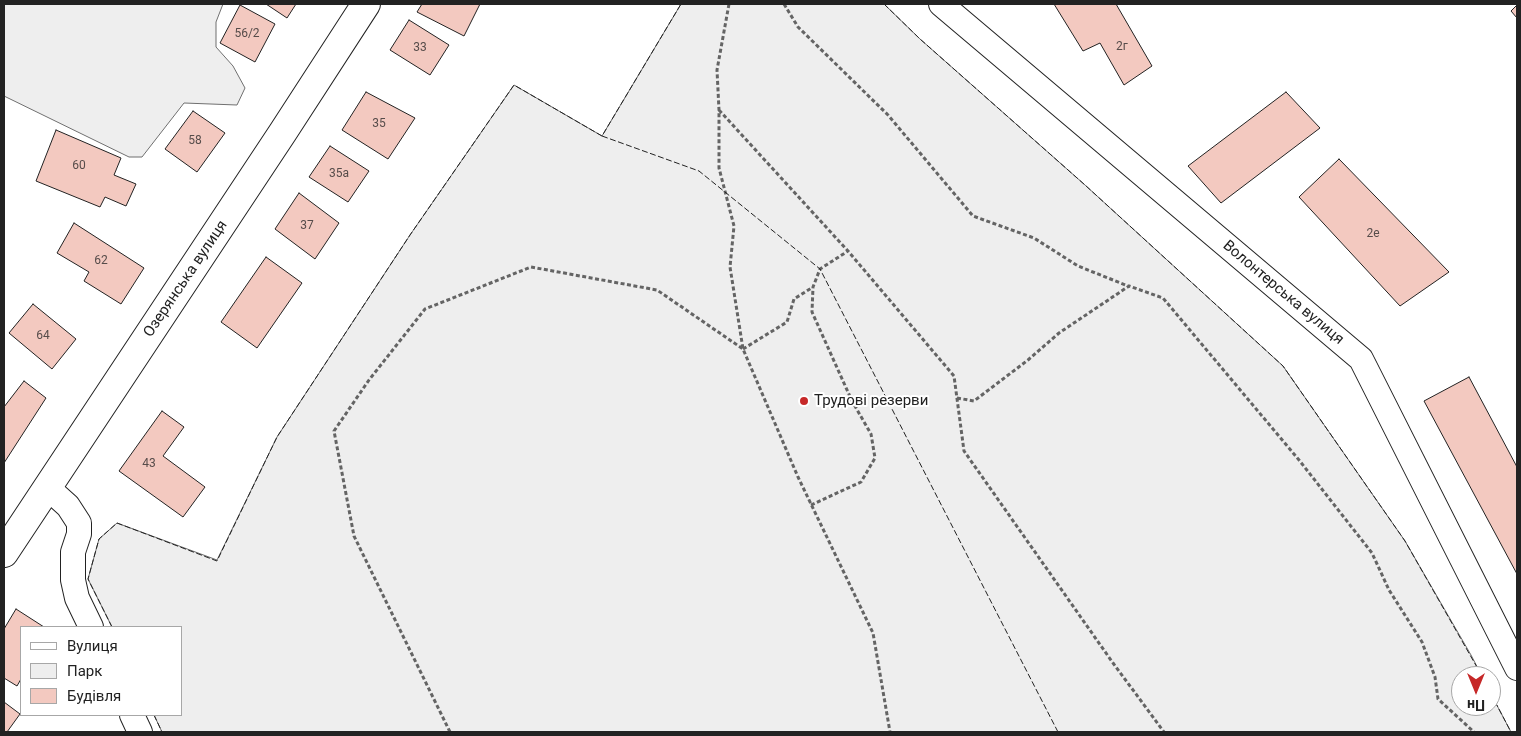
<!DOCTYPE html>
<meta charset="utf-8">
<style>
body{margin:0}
#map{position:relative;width:1521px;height:736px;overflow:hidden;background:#fff;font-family:Roboto,sans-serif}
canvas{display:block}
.frame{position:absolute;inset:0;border:5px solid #222;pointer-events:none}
.legend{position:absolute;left:20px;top:626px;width:162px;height:90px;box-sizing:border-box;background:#fff;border:1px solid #a7a7a7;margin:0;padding:6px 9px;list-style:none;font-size:15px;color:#222}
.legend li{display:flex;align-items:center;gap:10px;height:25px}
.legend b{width:25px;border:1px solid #a7a7a7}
.north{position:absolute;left:1451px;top:666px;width:50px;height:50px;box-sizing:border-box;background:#fff;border:1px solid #a7a7a7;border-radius:50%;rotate:180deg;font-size:14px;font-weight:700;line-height:20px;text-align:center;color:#222}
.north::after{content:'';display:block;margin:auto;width:18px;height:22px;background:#c62828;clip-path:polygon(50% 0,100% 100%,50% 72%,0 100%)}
</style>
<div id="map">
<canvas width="1521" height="736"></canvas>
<div class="frame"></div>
<ul class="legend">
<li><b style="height:6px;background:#fff"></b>Вулиця</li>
<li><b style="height:14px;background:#eee"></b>Парк</li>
<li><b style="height:14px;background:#f3c9c0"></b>Будівля</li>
</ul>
<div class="north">Пн</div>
</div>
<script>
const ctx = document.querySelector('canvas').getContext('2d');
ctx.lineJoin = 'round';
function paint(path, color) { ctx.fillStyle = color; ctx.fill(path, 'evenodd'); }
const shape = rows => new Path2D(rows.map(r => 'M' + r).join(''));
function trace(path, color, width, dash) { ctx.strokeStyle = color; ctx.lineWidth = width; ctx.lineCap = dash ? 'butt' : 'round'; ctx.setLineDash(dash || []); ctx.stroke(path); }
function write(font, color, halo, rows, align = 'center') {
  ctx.font = font + ' Roboto,sans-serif'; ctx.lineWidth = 4; ctx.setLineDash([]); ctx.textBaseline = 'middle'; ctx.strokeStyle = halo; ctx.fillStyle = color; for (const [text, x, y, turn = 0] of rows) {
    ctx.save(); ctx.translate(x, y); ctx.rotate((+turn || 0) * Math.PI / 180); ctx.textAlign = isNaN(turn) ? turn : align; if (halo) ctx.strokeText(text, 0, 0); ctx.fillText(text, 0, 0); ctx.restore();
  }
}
const green = shape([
 [4,4,223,4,216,22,216,47,233,66,245,88,237,105,184,103,142,157,129,157,4,96,4,4],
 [681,4,884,4,920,39,1085,185,1283,366,1405,541,1471,655,1482,676,1461,676,1461,706,1491,706,1491,694,1511,732,162,732,154,715,181,715,181,627,112,627,88,579,99,539,117,523,217,560,277,437,410,235,514,85,602,136,681,4]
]);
paint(green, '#eee');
trace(green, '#6f6f6f', 1);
const building = shape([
 [266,4,296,4,287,18,266,4],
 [422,4,480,4,464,36,417,12,422,4],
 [1054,4,1116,4,1152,66,1124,85,1100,43,1083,51,1054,4],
 [240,5,275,24,255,62,220,43,240,5],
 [1517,5,1517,18,1511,11,1517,5],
 [409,20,449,45,430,75,390,50,409,20],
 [366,92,415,118,388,159,342,130,366,92],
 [1286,92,1320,128,1221,203,1188,166,1286,92],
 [193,111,225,133,197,172,165,149,193,111],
 [56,130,121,158,114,175,136,184,126,206,105,197,100,207,36,181,56,130],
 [330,146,369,171,348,202,309,177,330,146],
 [1339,159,1449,272,1400,306,1299,197,1339,159],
 [299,193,339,223,315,259,275,229,299,193],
 [74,223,144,268,121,304,84,281,89,272,57,253,74,223],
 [266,257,302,283,257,348,221,322,266,257],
 [33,304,76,339,52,369,9,333,33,304],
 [1469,377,1517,467,1517,574,1424,401,1469,377],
 [24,381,46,398,4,463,4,407,24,381],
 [162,411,184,427,163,456,205,487,183,517,119,471,162,411],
 [16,609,44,627,21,627,21,679,17,686,4,678,4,629,16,609],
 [4,702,20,714,7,732,4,732,4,702]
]);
paint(building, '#f3c9c0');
trace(building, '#222', 1);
const minor = shape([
 [941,4,1361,359,1517,668],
 [48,488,68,506,79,523,79,534,73,552,73,580,77,598,91,627],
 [132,715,140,732]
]);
const primary = shape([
 [4,553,283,132,366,4]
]);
trace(minor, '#222', 26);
trace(primary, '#222', 30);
trace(shape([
 [729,4,717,70,719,110,719,168,734,226,730,267,743,349,798,477,873,633,890,732],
 [784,4,798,27,888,115,973,216,1034,238,1078,266,1128,286],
 [719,110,848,251,954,376,964,451,1113,663,1164,732],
 [743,349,787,322,794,299,813,287],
 [957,398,974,401,1028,360,1059,333,1129,286,1163,298,1299,460,1372,553,1389,590,1422,642,1435,677,1438,699,1474,732],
 [811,505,861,482,875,458,871,434,852,401,812,312,813,287,820,269,848,251],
 [450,732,354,536,334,431,369,380,425,309,531,267,657,290,743,349]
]), '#646464', 3, [4, 2.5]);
trace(minor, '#fff', 24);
trace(primary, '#fff', 28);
trace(shape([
 [884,4,920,39,1085,185,1283,366,1405,541,1482,676],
 [602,136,699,171,820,269,1058,732],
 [112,627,88,579,99,539,117,523,217,561,277,437,410,235,514,85,602,136,681,4],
 [1491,694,1511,732],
 [154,715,162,732]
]), '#222', 1, [6, 2.5]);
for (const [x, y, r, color] of [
 [804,401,5,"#c62828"]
]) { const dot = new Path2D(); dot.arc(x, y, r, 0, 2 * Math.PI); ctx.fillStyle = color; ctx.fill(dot); trace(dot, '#fff', 2); }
write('12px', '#564c4a', null, [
 ["56/2",247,34],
 ["2г",1122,47],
 ["33",420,48],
 ["35",379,124],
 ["58",195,141],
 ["60",79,166],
 ["35а",339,174],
 ["37",307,226],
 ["2е",1373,234],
 ["62",101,261],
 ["64",43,336],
 ["43",149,464]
]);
write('15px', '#222', '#fff', [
 ["Озерянська вулиця",186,279,-56],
 ["Волонтерська вулиця",1283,293,40]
]);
write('15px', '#222', '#fff', [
 ["Трудові резерви",814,401]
], 'left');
</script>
